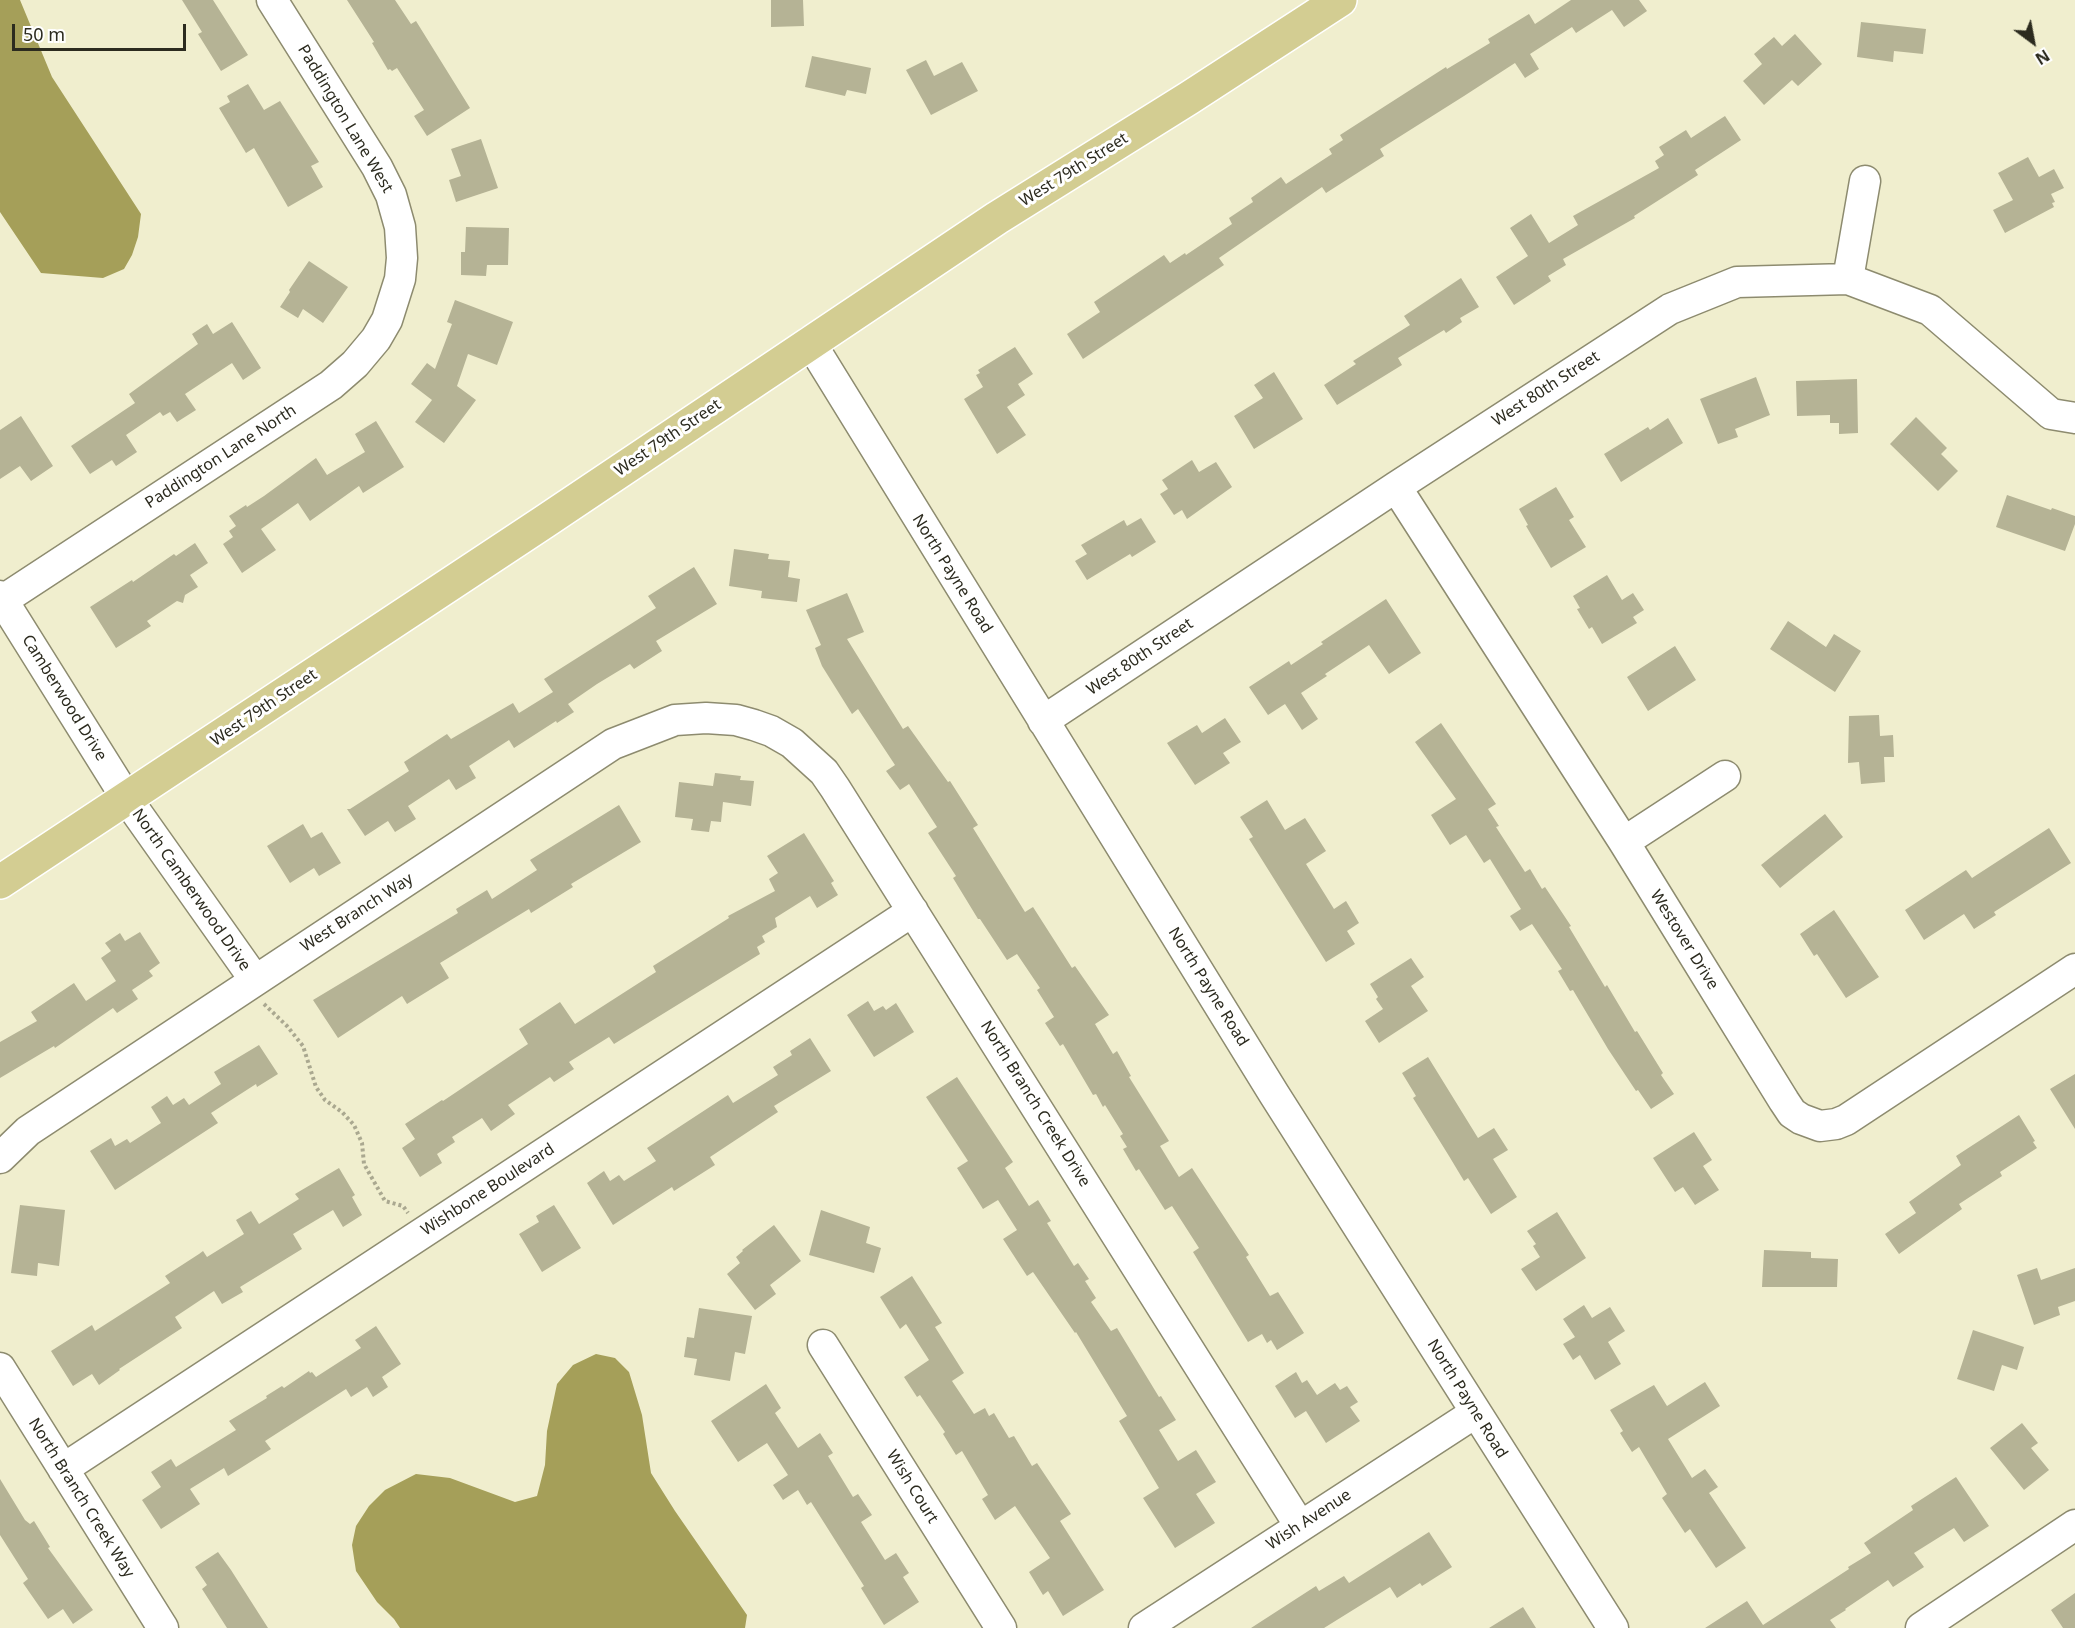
<!DOCTYPE html>
<style>
body{margin:0}
#map{position:relative;width:2075px;height:1628px;overflow:hidden;background:#f0eece;font-family:"Noto Sans",sans-serif}
canvas{display:block}
.north{position:absolute;left:2003px;top:12px;width:60px;height:60px;-webkit-text-stroke:4px #fff;paint-order:stroke;rotate:148deg;font-size:16px;font-weight:700;line-height:24px;text-align:center;color:#2c2b1f}
.north::after{content:'';display:block;margin:auto;width:21px;height:27px;background:#2c2b1f;clip-path:polygon(50% 0,100% 100%,50% 72%,0 100%)}
.scale{position:absolute;left:12px;top:24px;width:174px;height:27px;box-sizing:border-box;border:3px solid #2c2b1f;border-top:0;padding-left:8px;font-size:18px;line-height:21px;white-space:nowrap;color:#2c2b1f;-webkit-text-stroke:4px #fff;paint-order:stroke}
</style>
<div id="map">
<canvas width="2075" height="1628"></canvas>
<div class="north">N</div>
<div class="scale">50 m</div>
</div>
<script>
const ctx = document.querySelector('canvas').getContext('2d');
ctx.lineJoin = 'round';
function paint(path, color) { ctx.fillStyle = color; ctx.fill(path, 'evenodd'); }
const shape = rows => new Path2D(rows.map(r => 'M' + r).join(''));
function trace(path, color, width, dash) { ctx.strokeStyle = color; ctx.lineWidth = width; ctx.lineCap = dash ? 'butt' : 'round'; ctx.setLineDash(dash || []); ctx.stroke(path); }
function write(font, color, halo, rows, align = 'center') {
  ctx.font = font + ' "Noto Sans",sans-serif'; ctx.lineWidth = 6; ctx.setLineDash([]); ctx.textBaseline = 'middle'; ctx.strokeStyle = halo; ctx.fillStyle = color; for (const [text, x, y, turn = 0] of rows) {
    ctx.save(); ctx.translate(x, y); ctx.rotate((+turn || 0) * Math.PI / 180); ctx.textAlign = isNaN(turn) ? turn : align; if (halo) ctx.strokeText(text, 0, 0); ctx.fillText(text, 0, 0); ctx.restore();
  }
}
paint(shape([
 [0,0,20,0,52,77,141,214,138,237,132,255,124,269,103,278,41,273,0,212],
 [596,1354,615,1358,629,1372,642,1415,651,1473,675,1511,747,1615,745,1628,400,1628,394,1619,377,1602,356,1571,352,1545,356,1526,369,1506,385,1490,416,1474,450,1478,515,1502,537,1496,545,1465,547,1431,557,1384,573,1365]
]), '#a59f59');
paint(shape([
 [182,0,213,0,248,55,221,71,198,34,202,32],
 [347,0,395,0,411,24,416,21,470,108,427,136,414,116,424,110,397,68,392,71,390,69,388,70,372,43,374,42],
 [771,0,803,0,804,26,771,27],
 [1571,0,1639,0,1647,11,1624,27,1612,10,1576,33,1572,27,1530,54,1539,69,1525,78,1515,63,1464,96,1380,149,1384,156,1326,193,1322,187,1219,258,1224,265,1083,359,1067,334,1100,312,1094,302,1164,255,1170,263,1185,253,1186,255,1232,224,1229,218,1253,202,1251,198,1281,177,1286,184,1332,154,1329,149,1343,140,1340,135,1446,67,1447,69,1490,43,1488,39,1529,14,1535,24],
 [1861,22,1926,29,1923,54,1894,51,1893,62,1857,57],
 [1795,34,1822,64,1798,86,1792,80,1764,105,1743,81,1762,64,1754,54,1774,37,1782,46],
 [812,56,871,68,866,94,847,90,845,96,805,87],
 [926,60,934,76,962,62,978,91,931,115,906,70],
 [248,84,264,110,280,101,319,162,311,166,323,187,288,207,254,148,246,153,219,108,230,102,227,96],
 [1725,116,1741,140,1695,170,1698,175,1634,216,1635,218,1563,259,1566,265,1548,276,1551,281,1514,305,1496,277,1528,256,1510,228,1531,214,1549,243,1578,225,1573,216,1659,168,1655,161,1664,155,1659,147,1686,130,1691,138],
 [481,139,498,188,456,202,449,180,461,176,451,149],
 [2028,157,2039,177,2054,169,2064,188,2051,194,2055,202,2052,203,2054,207,2005,233,1993,210,2013,200,1998,173],
 [466,227,509,228,508,265,487,265,486,276,461,275,461,252,465,252],
 [309,261,348,287,323,323,303,309,298,318,280,307,290,292,289,290],
 [1461,278,1479,307,1460,318,1462,322,1446,333,1444,330,1398,358,1402,365,1337,405,1324,385,1356,364,1353,361,1410,325,1404,316],
 [455,300,513,322,497,365,468,354,457,386,476,400,444,443,415,422,432,400,411,384,427,363,435,369,452,324,447,322],
 [232,322,261,368,243,380,232,363,185,394,196,410,177,422,170,412,163,416,160,412,126,435,137,452,116,466,112,460,90,474,71,446,135,403,129,394,198,344,192,334,207,324,213,334],
 [1015,347,1033,374,1018,384,1025,395,1007,407,1026,435,997,454,964,399,983,387,976,375,980,373,978,370],
 [1274,372,1303,419,1254,449,1234,416,1263,398,1254,385],
 [1756,377,1770,415,1735,429,1738,437,1718,444,1700,399],
 [1857,379,1858,433,1839,434,1839,423,1830,423,1830,415,1797,416,1796,381],
 [21,416,53,466,31,481,20,466,0,479,0,430],
 [1916,417,1947,448,1941,454,1958,471,1938,491,1890,444],
 [1668,418,1683,443,1621,482,1604,454,1648,427,1650,430],
 [376,421,404,467,363,493,359,486,310,521,298,503,261,529,276,550,242,573,223,544,233,537,229,531,236,526,229,516,246,505,247,507,264,496,316,458,327,475,365,452,355,434],
 [1192,460,1199,472,1216,462,1232,487,1187,519,1182,510,1174,515,1160,494,1168,489,1162,480],
 [1556,487,1574,517,1569,520,1586,547,1551,568,1526,526,1528,525,1519,509],
 [2007,495,2051,510,2052,508,2075,516,2075,524,2065,551,1996,527],
 [1141,518,1156,542,1132,557,1130,554,1087,580,1075,561,1087,554,1081,545,1124,520,1127,526],
 [195,543,208,563,190,575,198,587,185,595,183,603,177,601,147,621,151,626,116,648,90,607,132,580,133,582,174,554,176,556],
 [734,549,769,554,768,559,790,561,788,577,800,579,797,602,761,598,762,591,729,586],
 [694,567,717,604,656,641,662,651,634,669,630,664,597,684,568,704,574,712,557,723,556,721,514,748,509,740,469,766,476,778,456,790,449,779,408,806,416,819,395,832,388,821,365,836,347,809,350,809,409,771,404,762,447,734,451,739,513,703,519,713,553,692,544,679,656,608,648,596],
 [1607,575,1622,600,1633,593,1644,610,1633,617,1637,623,1602,644,1592,627,1589,629,1577,609,1580,608,1573,596],
 [847,593,864,632,847,639,881,694,903,729,908,726,948,782,950,781,978,825,973,828,1025,912,1033,907,1072,968,1075,966,1109,1015,1095,1024,1113,1054,1117,1051,1131,1076,1129,1077,1169,1141,1160,1146,1179,1177,1192,1168,1249,1255,1246,1257,1270,1296,1278,1292,1304,1333,1277,1350,1271,1340,1267,1343,1262,1334,1248,1342,1193,1252,1199,1248,1172,1206,1165,1210,1139,1169,1136,1171,1123,1149,1127,1147,1120,1136,1123,1134,1105,1105,1103,1107,1096,1094,1093,1095,1063,1044,1060,1046,1045,1023,1054,1017,1037,990,1040,988,1017,954,1007,960,980,919,978,919,953,878,956,876,928,833,937,827,909,784,900,790,886,771,895,765,858,709,852,714,822,666,815,648,821,645,806,610],
 [1386,599,1421,653,1389,674,1369,645,1325,674,1327,676,1301,693,1318,719,1302,730,1285,704,1268,715,1249,687,1289,661,1291,665,1323,644,1321,642],
 [1788,621,1826,647,1834,634,1861,651,1835,692,1770,649],
 [1675,646,1696,680,1648,711,1627,677],
 [1879,715,1880,736,1893,735,1894,757,1884,757,1885,782,1861,784,1859,762,1848,763,1849,716],
 [1225,718,1241,742,1223,753,1230,763,1195,785,1167,743,1197,725,1202,733],
 [1441,723,1496,804,1488,809,1499,826,1496,827,1525,872,1530,869,1542,889,1545,887,1571,926,1569,927,1605,987,1607,985,1635,1032,1637,1031,1663,1073,1661,1075,1674,1094,1651,1109,1638,1090,1636,1091,1608,1049,1573,990,1570,991,1558,971,1562,969,1532,924,1520,931,1510,916,1521,909,1490,859,1484,863,1466,835,1450,845,1431,815,1456,799,1415,742],
 [715,773,741,776,740,780,754,781,751,806,723,802,721,822,711,821,709,832,691,830,693,819,675,817,679,782,713,786],
 [1267,800,1285,830,1305,818,1326,851,1306,864,1334,909,1346,901,1359,923,1347,931,1355,944,1326,962,1249,839,1253,837,1240,817],
 [619,805,641,842,571,884,573,887,531,913,529,909,440,963,449,978,407,1004,402,996,338,1038,313,1000,458,913,456,909,487,890,492,899,537,870,530,860],
 [1825,814,1843,837,1780,888,1761,865],
 [303,824,311,838,322,832,341,863,319,876,314,868,290,883,267,846],
 [2049,828,2071,863,1994,912,1996,915,1974,929,1964,914,1924,940,1905,910,1966,870,1972,878],
 [804,833,834,881,831,883,838,895,817,908,810,896,775,918,777,927,762,936,765,942,757,947,760,954,614,1044,609,1037,569,1062,574,1069,554,1082,550,1077,508,1105,515,1114,491,1131,482,1118,452,1137,455,1142,437,1154,442,1163,420,1177,402,1148,415,1139,405,1124,442,1100,443,1101,528,1044,519,1029,560,1002,575,1024,656,972,653,966,729,918,728,916,775,891,769,879,778,873,767,856],
 [1834,910,1879,977,1846,998,1817,954,1814,956,1800,934],
 [140,932,160,963,149,971,153,976,132,990,138,999,117,1013,113,1008,55,1048,54,1046,0,1078,0,1042,37,1021,31,1012,74,983,86,1001,116,981,101,958,111,951,105,943,120,933,125,941],
 [1411,958,1424,977,1411,986,1428,1011,1379,1043,1365,1021,1383,1009,1376,999,1378,997,1370,984],
 [868,1001,874,1011,883,1006,886,1010,896,1003,914,1032,874,1057,847,1015],
 [810,1038,831,1071,774,1106,778,1112,710,1157,715,1165,674,1191,672,1187,613,1225,587,1183,604,1171,610,1181,619,1175,624,1181,656,1161,647,1148,728,1095,733,1103,778,1075,773,1067,792,1055,790,1051],
 [259,1045,278,1074,257,1087,256,1084,211,1113,218,1123,115,1190,90,1151,111,1138,115,1146,127,1139,130,1143,161,1123,151,1107,167,1096,173,1105,184,1098,189,1105,221,1084,214,1072],
 [1428,1057,1478,1138,1494,1128,1508,1150,1493,1159,1517,1197,1491,1214,1468,1178,1464,1181,1449,1156,1413,1098,1416,1096,1402,1073],
 [2075,1074,2075,1129,2050,1089],
 [957,1077,1013,1162,1005,1168,1029,1206,1038,1200,1051,1221,1047,1223,1074,1266,1078,1263,1089,1279,1085,1281,1096,1298,1091,1302,1111,1331,1117,1328,1159,1397,1161,1396,1176,1420,1159,1430,1178,1461,1196,1450,1216,1482,1196,1494,1215,1523,1175,1548,1143,1498,1159,1488,1119,1421,1127,1416,1076,1332,1075,1333,1033,1272,1027,1276,1003,1239,1017,1230,998,1200,983,1209,957,1168,968,1161,926,1097],
 [2019,1115,2035,1141,2033,1142,2037,1148,2000,1172,2002,1176,1959,1204,1962,1209,1899,1254,1885,1234,1916,1213,1909,1202,1961,1165,1956,1156],
 [1694,1132,1712,1160,1703,1166,1719,1190,1695,1205,1683,1187,1675,1192,1653,1158],
 [339,1168,355,1195,352,1197,362,1215,343,1227,333,1210,293,1234,302,1249,240,1287,243,1292,222,1304,214,1291,175,1317,182,1328,119,1369,120,1370,99,1385,92,1374,73,1386,51,1351,92,1325,95,1331,170,1283,165,1276,199,1254,203,1251,207,1257,244,1234,236,1220,251,1211,259,1224,299,1199,295,1194],
 [20,1205,65,1210,59,1266,38,1263,37,1276,11,1273],
 [554,1205,581,1248,542,1272,519,1234,539,1222,536,1216],
 [821,1210,870,1227,866,1243,881,1248,874,1273,809,1255],
 [1557,1212,1586,1258,1536,1291,1521,1269,1540,1257,1533,1246,1536,1244,1527,1231],
 [774,1225,801,1261,770,1285,776,1294,755,1310,727,1274,740,1263,736,1257,743,1251,742,1250],
 [1764,1250,1811,1252,1811,1258,1838,1259,1837,1287,1762,1287],
 [2037,1268,2041,1280,2075,1268,2075,1301,2058,1307,2060,1315,2034,1325,2017,1275],
 [912,1276,942,1323,935,1327,964,1373,952,1381,974,1414,985,1408,989,1416,994,1413,1009,1438,1014,1436,1032,1466,1037,1463,1071,1514,1060,1521,1104,1590,1063,1616,1048,1591,1043,1595,1029,1572,1050,1558,1015,1506,995,1520,982,1499,988,1495,962,1451,956,1455,943,1434,945,1432,920,1395,917,1397,904,1377,929,1360,906,1324,900,1329,880,1297],
 [1584,1305,1592,1318,1610,1307,1625,1331,1608,1342,1621,1364,1595,1380,1580,1355,1573,1360,1563,1344,1575,1337,1563,1319],
 [699,1308,752,1316,745,1354,735,1352,730,1381,694,1375,697,1359,684,1357,687,1337,694,1338],
 [376,1326,401,1364,382,1377,388,1387,373,1397,367,1387,351,1397,346,1389,265,1441,271,1449,228,1476,224,1468,190,1489,200,1504,161,1529,142,1500,161,1487,151,1472,171,1459,176,1467,236,1430,229,1421,267,1398,266,1396,282,1386,284,1388,309,1371,310,1373,312,1372,316,1377,361,1348,355,1340],
 [1973,1330,2024,1347,2017,1370,2002,1365,1994,1391,1957,1379],
 [1296,1372,1302,1383,1307,1380,1317,1395,1335,1383,1340,1390,1347,1386,1358,1402,1350,1407,1360,1421,1326,1443,1306,1411,1295,1418,1275,1386],
 [1705,1382,1720,1406,1668,1439,1692,1478,1705,1469,1718,1487,1709,1493,1746,1548,1716,1568,1690,1529,1685,1533,1662,1498,1667,1494,1639,1447,1632,1452,1620,1433,1623,1431,1610,1410,1654,1385,1667,1406],
 [766,1384,781,1408,775,1413,798,1448,820,1433,833,1453,828,1456,853,1497,858,1494,872,1515,861,1522,885,1560,896,1553,909,1573,903,1577,919,1602,884,1625,861,1588,864,1586,811,1502,807,1505,798,1490,783,1500,773,1485,788,1475,767,1443,738,1462,711,1421],
 [2022,1423,2038,1443,2031,1448,2049,1470,2024,1490,1990,1448],
 [1956,1477,1989,1526,1964,1542,1954,1528,1914,1553,1924,1567,1893,1587,1888,1580,1845,1609,1846,1610,1830,1620,1836,1628,1705,1628,1747,1601,1763,1625,1849,1569,1848,1567,1871,1553,1864,1543,1913,1510,1911,1506],
 [0,1479,25,1520,30,1524,34,1521,50,1547,48,1548,93,1610,73,1624,63,1609,48,1619,23,1583,28,1579,0,1535],
 [1429,1532,1452,1567,1422,1586,1420,1583,1397,1598,1390,1587,1324,1628,1251,1628,1316,1586,1319,1591,1344,1576,1349,1583],
 [218,1552,231,1570,268,1628,227,1628,202,1589,207,1585,195,1567],
 [2075,1593,2075,1628,2063,1628,2051,1610],
 [1523,1607,1536,1628,1489,1628]
]), '#b5b395');
const minor = shape([
 [1848,279,1865,181],
 [810,342,1274,1094,1613,1628],
 [1396,487,1624,842,1784,1101,1792,1113,1801,1119,1820,1126,1836,1124,1846,1120,2075,969],
 [0,596,127,799,255,980],
 [0,602,331,385,355,364,376,339,387,320,400,279,402,258,400,227,391,195,377,167,272,0],
 [1043,721,1396,487,1670,309,1737,282,1848,279,1930,310,2051,414,2075,418],
 [1624,842,1725,776],
 [0,1158,28,1131,613,744,675,720,706,718,736,720,754,725,771,731,792,743,824,772,835,788,1300,1526],
 [823,1345,1001,1628],
 [0,1368,163,1628],
 [63,1469,913,911],
 [1144,1628,1475,1413],
 [1921,1628,2075,1525]
]);
const major = shape([
 [0,882,544,522,997,218,1189,98,1340,0]
]);
trace(minor, '#8d8b6f', 33);
trace(major, '#fff', 36);
trace(shape([
 [264,1004,287,1026,303,1046,316,1087,325,1100,342,1112,354,1125,362,1143,364,1164,385,1201,403,1206,408,1213]
]), '#aaa890', 4, [3, 3]);
trace(minor, '#fff', 30);
trace(major, '#d3cd92', 33);
write('16px', '#2c2b1f', '#fff', [
 ["Paddington Lane West",345,119,59],
 ["West 79th Street",1074,170,-32],
 ["West 80th Street",1546,389,-33],
 ["West 79th Street",668,438,-34],
 ["Paddington Lane North",221,457,-33],
 ["North Payne Road",952,574,58],
 ["West 80th Street",1140,657,-34],
 ["Camberwood Drive",64,698,58],
 ["West 79th Street",264,708,-34],
 ["North Camberwood Drive",191,890,55],
 ["West Branch Way",357,913,-33],
 ["Westover Drive",1684,940,58],
 ["North Payne Road",1208,987,58],
 ["North Branch Creek Drive",1035,1104,58],
 ["Wishbone Boulevard",488,1190,-33],
 ["North Payne Road",1467,1399,58],
 ["Wish Court",912,1487,58],
 ["North Branch Creek Way",81,1498,58],
 ["Wish Avenue",1309,1520,-33]
]);
</script>
